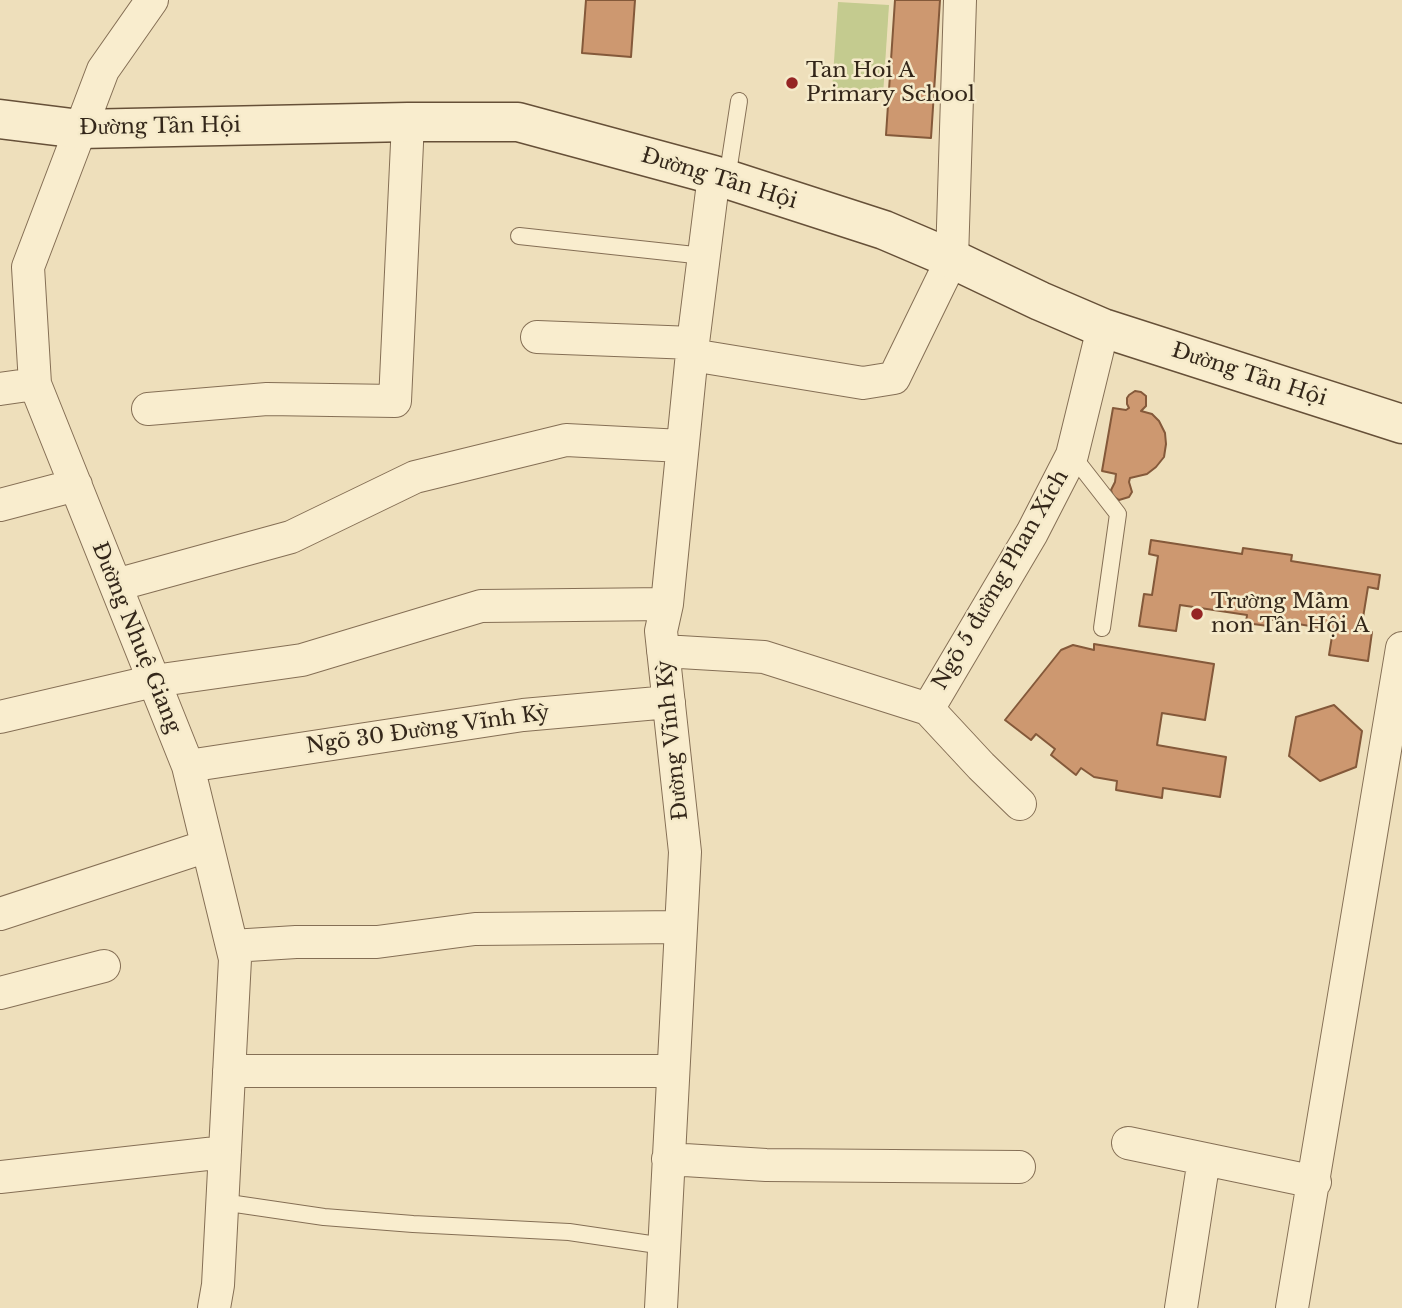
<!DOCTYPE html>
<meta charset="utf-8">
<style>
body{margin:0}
canvas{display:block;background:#eedfbb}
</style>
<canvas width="1402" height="1308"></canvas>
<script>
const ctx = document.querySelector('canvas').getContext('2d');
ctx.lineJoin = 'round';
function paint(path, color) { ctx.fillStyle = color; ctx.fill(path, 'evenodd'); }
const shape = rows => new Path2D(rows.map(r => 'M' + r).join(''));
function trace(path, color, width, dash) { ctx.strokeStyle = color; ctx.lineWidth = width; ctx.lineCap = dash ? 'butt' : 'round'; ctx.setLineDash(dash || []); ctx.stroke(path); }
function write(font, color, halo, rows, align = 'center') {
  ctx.font = font + ' "Libre Baskerville",serif'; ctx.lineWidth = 5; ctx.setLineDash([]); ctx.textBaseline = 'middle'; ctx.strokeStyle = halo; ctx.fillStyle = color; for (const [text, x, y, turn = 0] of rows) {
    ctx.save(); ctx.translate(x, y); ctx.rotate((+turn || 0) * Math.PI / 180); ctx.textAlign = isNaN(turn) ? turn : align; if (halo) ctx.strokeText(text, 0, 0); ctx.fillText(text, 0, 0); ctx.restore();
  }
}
paint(shape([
 [838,2,889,5,883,95,832,91]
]), '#c4cb8f');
const building = shape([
 [586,0,635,0,631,57,582,53,586,0],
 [895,0,940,0,931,138,886,135,895,0],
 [1135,391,1141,392,1146,396,1146,406,1141,411,1152,414,1159,421,1165,433,1166,444,1164,457,1156,467,1147,474,1130,478,1129,482,1132,492,1129,497,1119,500,1113,496,1111,490,1115,482,1116,474,1102,471,1113,408,1126,410,1129,408,1127,404,1127,398,1129,395,1135,391],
 [1151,540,1242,554,1243,548,1292,555,1291,561,1380,575,1378,589,1368,587,1361,630,1372,632,1368,661,1329,655,1333,630,1269,619,1268,626,1246,623,1247,615,1180,605,1176,631,1139,626,1144,594,1152,595,1158,556,1149,554,1151,540],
 [1094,644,1214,664,1205,720,1162,713,1157,745,1226,757,1220,797,1163,788,1162,798,1116,790,1117,781,1094,777,1081,768,1076,775,1051,755,1055,749,1036,734,1031,740,1005,720,1061,650,1073,645,1094,650,1094,644],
 [1334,705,1362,731,1356,767,1320,781,1289,756,1296,717,1334,705]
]);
paint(building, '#cd9870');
trace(building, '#84593a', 2);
const lane = shape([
 [727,179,739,101],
 [519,236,704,256],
 [1072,455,1118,514,1102,628],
 [222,1202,324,1217,413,1224,569,1232,664,1246]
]);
const street = shape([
 [152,0,103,70,28,267,35,384,188,766,235,959,218,1285,214,1308],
 [537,337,693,343],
 [692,355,863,383,894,378,952,259,960,0],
 [0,389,35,384],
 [148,409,267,399,395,401,408,122],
 [0,505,76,485],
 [116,585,291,537,415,477,566,440,682,446],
 [663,651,764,657,928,709,1032,533,1072,455,1103,328],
 [928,709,981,766,1020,804],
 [0,717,154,681,302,660,481,606,667,604],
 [188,766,523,715,669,702],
 [0,914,207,846],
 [232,946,296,942,377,942,475,929,681,927],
 [0,993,104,966],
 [229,1071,673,1071],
 [1128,1143,1315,1182],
 [668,1159,766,1165,1019,1167],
 [0,1177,225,1152],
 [661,1308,685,852,661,631,667,604,693,343,714,175],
 [1181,1308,1204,1159],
 [1292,1308,1402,648]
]);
const secondary = shape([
 [0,119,80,129,408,122,518,122,714,175,884,230,952,259,1040,301,1103,328,1402,424]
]);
trace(lane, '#856f55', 18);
trace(street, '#856f55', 34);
trace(secondary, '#665038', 41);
trace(lane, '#f9edce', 16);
trace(street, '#f9edce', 32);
trace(secondary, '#f9edce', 38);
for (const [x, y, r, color] of [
 [792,83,7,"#952524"],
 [1197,614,7,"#952524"]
]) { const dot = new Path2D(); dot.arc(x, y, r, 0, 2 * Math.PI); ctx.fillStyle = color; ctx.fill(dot); trace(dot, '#f5eaca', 2.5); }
write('21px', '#34271a', '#f5eaca', [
 ["Tan Hoi A",806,71],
 ["Primary School",806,95],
 ["Trường Mầm",1211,602],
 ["non Tân Hội A",1211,626]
], 'left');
write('21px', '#34271a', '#f5eaca', [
 ["Đường Tân Hội",160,127,-1],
 ["Đường Tân Hội",719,179,17],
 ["Đường Tân Hội",1249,375,18],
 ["Ngõ 5 đường Phan Xích",1001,580,-60],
 ["Đường Nhuệ Giang",136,638,68],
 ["Ngõ 30 Đường Vĩnh Kỳ",428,730,-8],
 ["Đường Vĩnh Kỳ",673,740,-96]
]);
</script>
